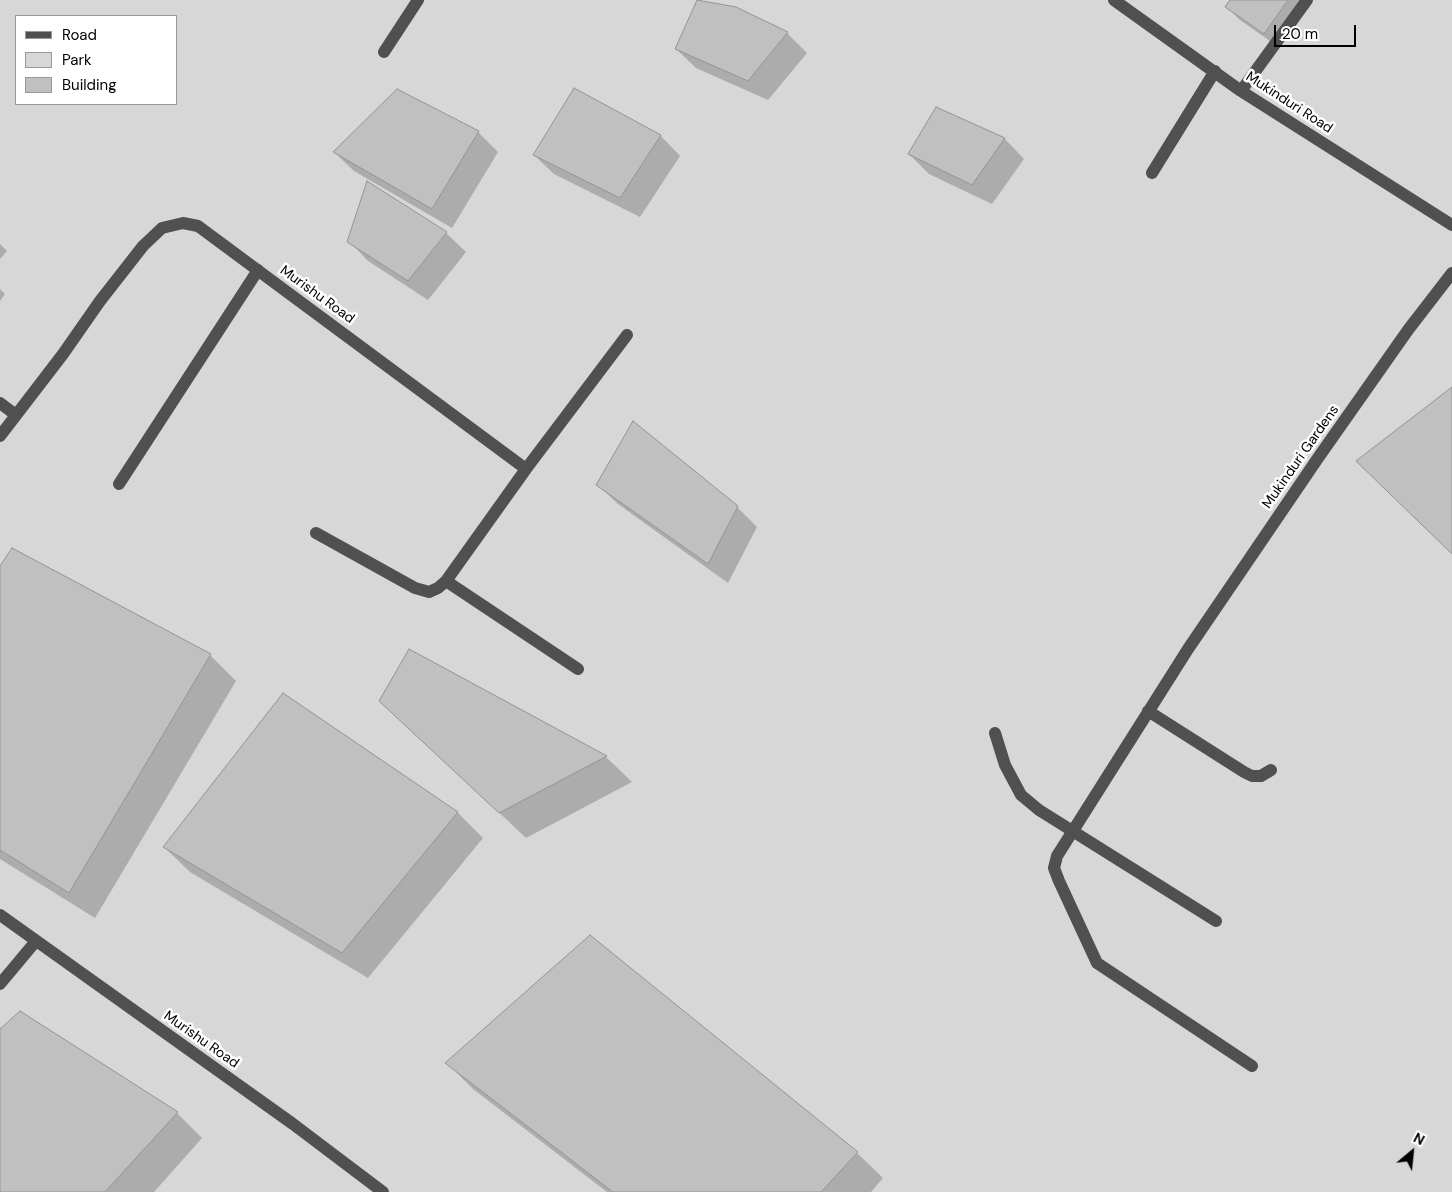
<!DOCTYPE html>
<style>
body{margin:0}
#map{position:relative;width:1452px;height:1192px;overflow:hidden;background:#fff;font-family:"DM Sans",sans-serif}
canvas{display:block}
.legend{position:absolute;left:15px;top:15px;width:162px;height:90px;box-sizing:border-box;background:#fff;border:1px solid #999;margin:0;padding:6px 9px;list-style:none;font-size:15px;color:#000}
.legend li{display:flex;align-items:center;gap:10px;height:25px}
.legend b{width:25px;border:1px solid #999}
.north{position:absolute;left:1387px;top:1127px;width:50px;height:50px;-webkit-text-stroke:4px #fff;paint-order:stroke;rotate:28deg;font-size:14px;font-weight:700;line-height:20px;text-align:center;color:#000}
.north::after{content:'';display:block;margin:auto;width:18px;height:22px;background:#000;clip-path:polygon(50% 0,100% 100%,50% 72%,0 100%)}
.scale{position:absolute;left:1274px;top:25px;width:82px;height:22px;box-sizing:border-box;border:2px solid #000;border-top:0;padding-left:6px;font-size:15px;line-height:18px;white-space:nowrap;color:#000;-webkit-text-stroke:4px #fff;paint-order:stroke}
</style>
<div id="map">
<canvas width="1452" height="1192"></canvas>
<ul class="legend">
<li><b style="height:6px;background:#505050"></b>Road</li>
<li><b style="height:14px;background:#d7d7d7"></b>Park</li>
<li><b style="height:14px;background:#c0c0c0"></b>Building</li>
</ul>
<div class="north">N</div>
<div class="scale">20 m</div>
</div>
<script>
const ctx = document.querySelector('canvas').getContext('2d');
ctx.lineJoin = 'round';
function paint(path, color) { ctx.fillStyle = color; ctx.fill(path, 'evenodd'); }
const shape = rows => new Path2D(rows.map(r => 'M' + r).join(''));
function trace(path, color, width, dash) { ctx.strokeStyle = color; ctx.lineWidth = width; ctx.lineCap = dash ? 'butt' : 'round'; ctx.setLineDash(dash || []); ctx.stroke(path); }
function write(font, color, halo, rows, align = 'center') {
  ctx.font = font + ' "DM Sans",sans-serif'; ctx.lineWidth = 5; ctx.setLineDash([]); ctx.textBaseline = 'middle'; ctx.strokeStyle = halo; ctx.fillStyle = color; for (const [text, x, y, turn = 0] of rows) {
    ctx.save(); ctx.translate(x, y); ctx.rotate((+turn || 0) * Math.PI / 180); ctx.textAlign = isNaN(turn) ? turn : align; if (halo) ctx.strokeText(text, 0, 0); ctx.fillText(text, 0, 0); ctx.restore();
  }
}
paint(shape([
 [0,0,1452,0,1452,1192,0,1192],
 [16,16,176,16,176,104,16,104]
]), '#d7d7d7');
paint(shape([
 [1231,0,1310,0,1277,46,1240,20,1227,7],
 [736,8,787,33,807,53,768,100,696,68,676,49],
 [574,89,661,136,680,156,640,217,554,174,534,155],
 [937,109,1005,139,1024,159,992,204,929,174,909,154],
 [478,132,498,152,452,228,354,171,334,152],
 [368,183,446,233,466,252,428,300,368,261,349,241],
 [0,244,7,251,0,259],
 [0,289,5,294,0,301],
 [598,485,737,507,757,527,728,583,618,504],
 [0,568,210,655,236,681,95,918,0,859],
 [410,650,606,757,632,782,526,838,381,701],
 [284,694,458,813,483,838,368,978,190,872,164,847],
 [590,937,857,1153,883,1178,871,1192,607,1192,473,1089,447,1063],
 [0,1031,177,1113,202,1138,154,1192,0,1192]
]), '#0003');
const building = shape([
 [697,0,736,7,788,32,748,81,675,49,697,0],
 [1230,0,1288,0,1264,34,1225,7,1230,0],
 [574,88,661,135,620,198,533,155,574,88],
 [397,89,479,131,432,209,333,152,397,89],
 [936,107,1005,138,972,185,908,154,936,107],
 [367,181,447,232,408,281,347,242,367,181],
 [1452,387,1452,554,1356,461,1452,387],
 [633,421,738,506,708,564,596,485,633,421],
 [12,548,211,654,69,893,0,850,0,566,12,548],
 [409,649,607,756,499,813,379,701,409,649],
 [283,693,458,812,342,953,163,847,283,693],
 [590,935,858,1152,821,1192,613,1192,445,1063,590,935],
 [20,1011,178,1112,105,1192,0,1192,0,1029,20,1011]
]);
paint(building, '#c0c0c0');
trace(building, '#949494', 1);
trace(shape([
 [1114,0,1241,91,1452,225],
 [384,52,418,0],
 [1241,91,1307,0],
 [1152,173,1215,71],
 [0,403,16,415],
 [0,436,63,354,100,301,143,246,162,228,183,223,198,226,526,469,627,335],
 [119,484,258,270],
 [316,533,415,588,429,592,438,588,446,581,526,469],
 [446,581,578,669],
 [1148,711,1244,772,1252,776,1261,776,1271,770],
 [995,733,1005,765,1021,795,1039,810,1216,921],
 [0,915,293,1124,383,1192],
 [0,984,36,941],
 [1252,1066,1097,963,1059,881,1054,868,1057,856,1188,649,1318,458,1408,330,1452,273]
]), '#505050', 12);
write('14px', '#000', '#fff', [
 ["Mukinduri Road",1289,103,33],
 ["Murishu Road",317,295,36],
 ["Mukinduri Gardens",1301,457,-55],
 ["Murishu Road",201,1040,35]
]);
</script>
